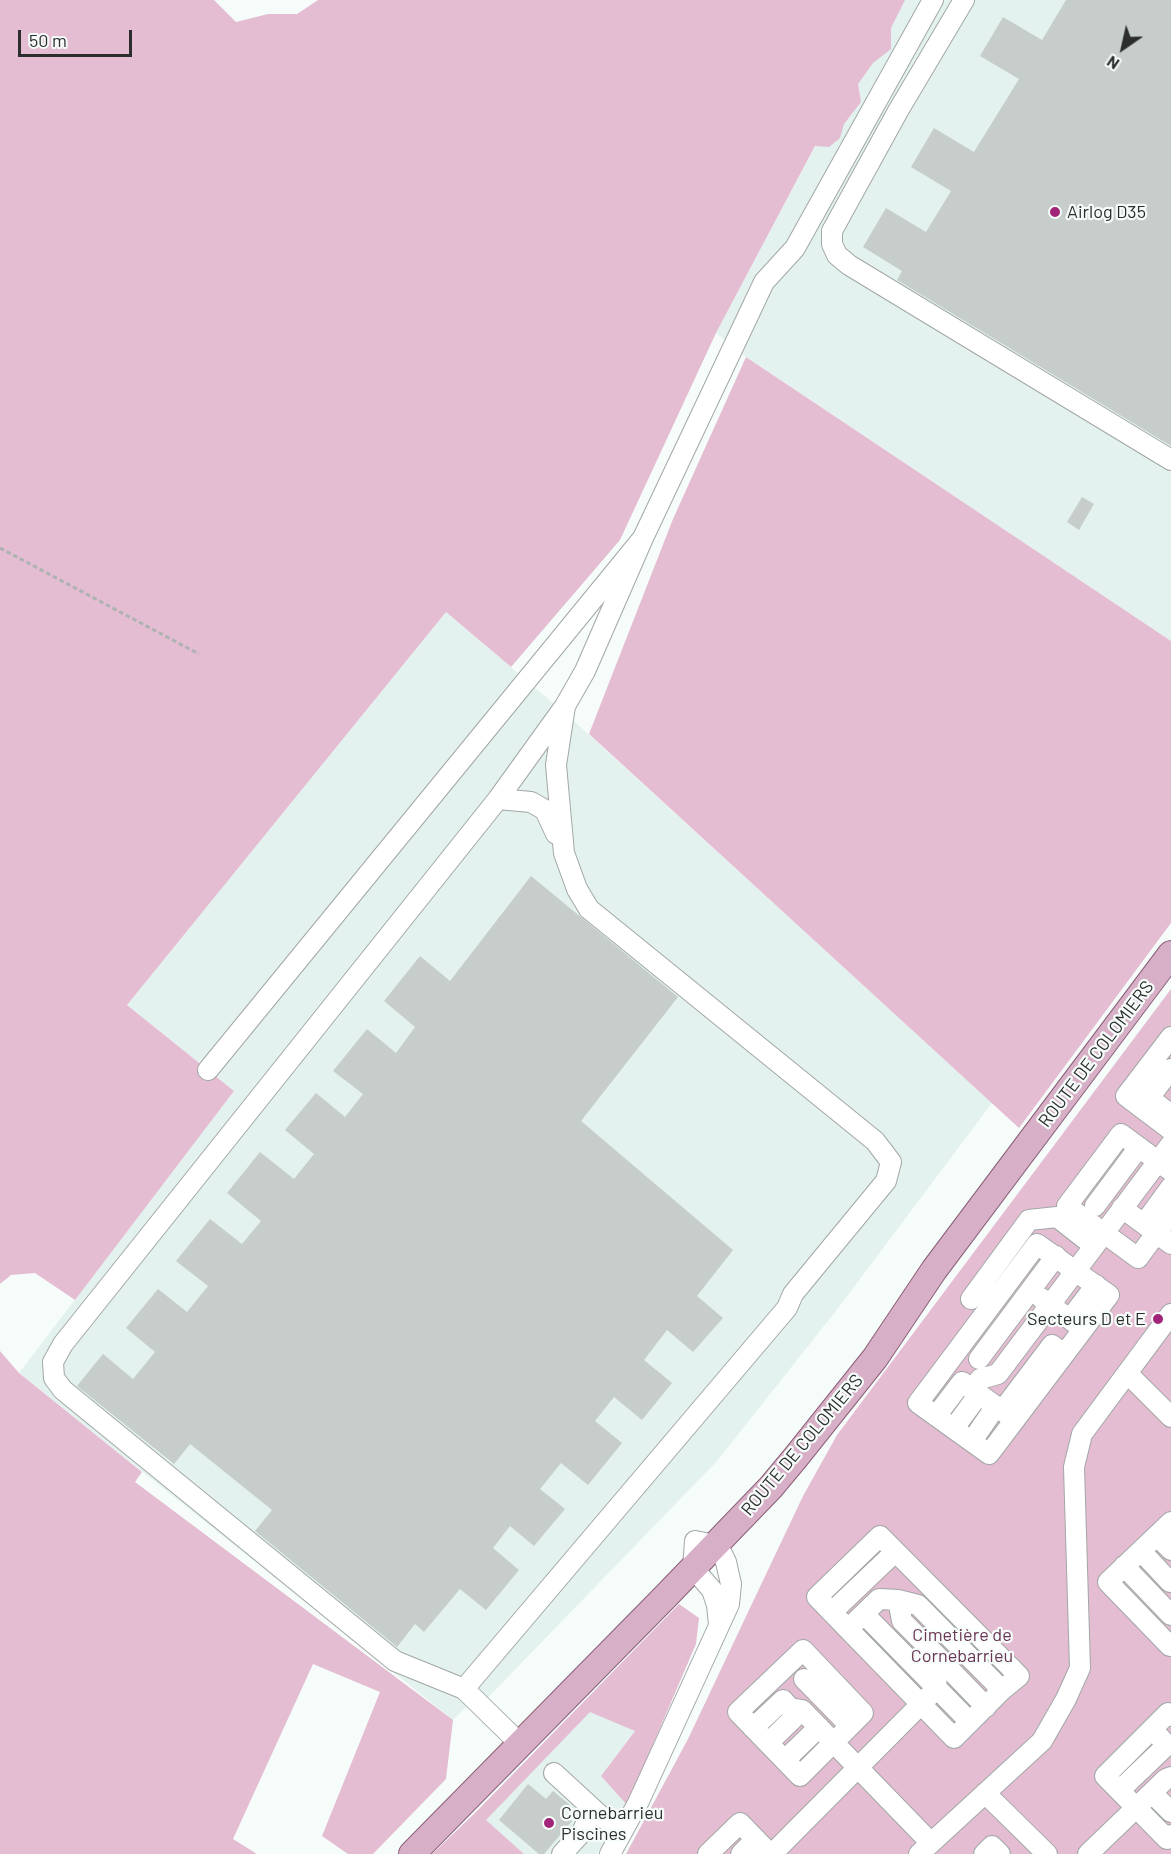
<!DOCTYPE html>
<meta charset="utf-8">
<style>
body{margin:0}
#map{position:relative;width:1171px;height:1854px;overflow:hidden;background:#f6fcfa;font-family:Barlow,sans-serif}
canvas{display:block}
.north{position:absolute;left:1093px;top:18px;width:60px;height:60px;-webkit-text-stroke:4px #f6fcfa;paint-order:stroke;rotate:214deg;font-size:16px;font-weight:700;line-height:24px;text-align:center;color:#2c2e2e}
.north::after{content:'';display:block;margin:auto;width:21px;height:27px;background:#2c2e2e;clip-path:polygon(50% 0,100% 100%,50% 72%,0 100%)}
.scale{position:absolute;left:18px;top:30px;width:114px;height:27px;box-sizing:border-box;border:3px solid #2c2e2e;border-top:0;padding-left:8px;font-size:18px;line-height:21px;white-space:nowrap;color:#2c2e2e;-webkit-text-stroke:4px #f6fcfa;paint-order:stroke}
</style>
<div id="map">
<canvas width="1171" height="1854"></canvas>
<div class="north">N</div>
<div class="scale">50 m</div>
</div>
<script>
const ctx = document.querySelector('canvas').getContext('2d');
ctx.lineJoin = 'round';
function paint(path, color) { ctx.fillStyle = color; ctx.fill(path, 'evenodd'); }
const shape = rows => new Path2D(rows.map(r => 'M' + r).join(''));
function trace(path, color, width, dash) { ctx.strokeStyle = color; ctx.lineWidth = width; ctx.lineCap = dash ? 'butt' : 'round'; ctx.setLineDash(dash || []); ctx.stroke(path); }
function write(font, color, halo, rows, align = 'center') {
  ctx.font = font + ' Barlow,sans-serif'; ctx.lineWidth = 4.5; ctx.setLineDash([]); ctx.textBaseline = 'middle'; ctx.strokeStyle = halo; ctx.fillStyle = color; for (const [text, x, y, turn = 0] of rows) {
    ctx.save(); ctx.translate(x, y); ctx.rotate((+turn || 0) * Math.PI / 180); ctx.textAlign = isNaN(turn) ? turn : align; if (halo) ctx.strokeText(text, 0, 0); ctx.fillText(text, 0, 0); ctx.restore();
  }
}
paint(shape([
 [893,0,1171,0,1171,641,746,357,716,333],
 [446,612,575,722,992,1103,839,1307,717,1461,474,1712,466,1707,453,1720,19,1373,234,1091,127,1005],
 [590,1711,635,1731,601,1776,627,1805,597,1854,524,1854,485,1820]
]), '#e3f2ee');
paint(shape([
 [0,0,214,0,236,22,268,14,297,14,318,0,905,0,891,28,891,49,873,63,858,84,861,102,844,124,840,138,829,147,815,146,716,333,620,540,511,667,446,612,127,1005,234,1091,75,1300,35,1273,11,1275,0,1284],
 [746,357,1171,641,1171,923,1019,1128,589,734,673,519],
 [1171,989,1171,1854,626,1854,688,1739,803,1496,837,1435],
 [0,1351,19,1373,142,1472,135,1482,453,1720,446,1779,373,1854,348,1854,322,1836,380,1692,313,1664,233,1839,257,1854,0,1854],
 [679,1604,699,1618,696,1644,627,1805,601,1776,635,1731,590,1712,486,1820,524,1854,432,1854,476,1812]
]), '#e4bdd2');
paint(shape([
 [1066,0,1171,0,1171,446,897,280,902,271,863,247,886,208,926,232,951,191,911,167,934,128,974,152,1019,79,980,56,1003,17,1042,40],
 [1082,497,1094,504,1079,530,1067,522],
 [531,876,678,997,581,1121,733,1250,697,1296,723,1318,693,1352,667,1330,644,1360,672,1383,642,1420,614,1397,595,1421,622,1443,588,1485,561,1463,540,1489,565,1509,534,1546,510,1526,493,1548,519,1570,486,1610,460,1589,424,1632,415,1624,397,1647,255,1531,272,1510,190,1444,174,1464,77,1386,103,1354,133,1379,155,1352,126,1328,158,1289,187,1312,208,1286,176,1261,210,1219,242,1244,261,1221,227,1193,260,1152,294,1179,314,1154,285,1130,316,1093,345,1117,363,1094,333,1071,367,1029,396,1053,415,1027,384,1001,420,956,450,981],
 [528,1784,546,1799,553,1791,570,1805,563,1814,572,1821,544,1854,539,1854,499,1820]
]), '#c7cdcb');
const minor = shape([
 [964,0,898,111,832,231,832,244,837,255,849,265,1171,460],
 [565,706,556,765,564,853,577,889,589,909,875,1141,891,1162,886,1181,793,1294,787,1308,464,1689,395,1661,63,1390,54,1378,53,1362,63,1344,498,799,565,706,585,671,643,538],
 [498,799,531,802,545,810,556,834],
 [1171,1037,1126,1096,1171,1130],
 [208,1070,643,538,764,282,795,248,933,0],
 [1169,1113,1149,1098,1171,1069],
 [1171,1171,1121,1134,1067,1206,1138,1258,1171,1213],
 [1095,1206,1139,1147],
 [1122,1208,1171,1244],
 [1144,1224,1171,1187],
 [1037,1244,1109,1295,989,1454,918,1403,1037,1244],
 [1041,1298,1083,1329],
 [971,1299,1029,1220,1057,1217,1094,1246],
 [1070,1319,1096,1285],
 [979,1359,1056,1256],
 [1128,1374,1171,1417],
 [972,1389,980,1379,998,1374,1171,1144],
 [1002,1411,1052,1345,1064,1354],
 [936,1416,962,1382,1015,1420],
 [954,1428,979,1394],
 [972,1441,996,1406],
 [1171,1522,1108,1582,1170,1646,1171,1645],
 [1157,1536,1171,1550],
 [1141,1551,1170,1582],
 [1124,1566,1171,1615],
 [879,1599,898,1600,918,1605,1002,1690,954,1738,848,1629,879,1599],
 [832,1612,895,1552],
 [864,1614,970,1722],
 [848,1629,817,1597,880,1536,1019,1676,1002,1690],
 [803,1650,863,1713,800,1776,738,1712,803,1650],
 [933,1652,986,1707],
 [804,1679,850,1726],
 [464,1689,511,1735],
 [1171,1716,1168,1713,1105,1776,1167,1839,1171,1835],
 [753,1728,783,1700,790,1708,802,1710,931,1843],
 [768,1743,802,1710],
 [785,1760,819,1727],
 [554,1773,603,1818,623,1830],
 [1120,1790,1167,1745,1152,1729],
 [985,1793,1047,1854],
 [1152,1793,1171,1812],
 [562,1854,582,1832,593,1809],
 [610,1854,638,1803,729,1604,731,1584,726,1562,719,1548,715,1545,695,1541,693,1568,712,1590,717,1605,719,1625],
 [708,1854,740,1823,770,1854],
 [741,1854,756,1839],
 [772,1854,937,1688,933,1652,902,1621,898,1600],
 [919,1854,1042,1741,1066,1699,1080,1668,1074,1467,1082,1434,1171,1314],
 [984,1854,992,1846,1000,1854],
 [1088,1854,1166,1779,1171,1777]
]);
const major = shape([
 [412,1854,665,1597,771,1487,796,1457,875,1358,934,1270,1171,954]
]);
trace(minor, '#a2a7a6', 22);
trace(major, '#8a5f78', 28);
trace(shape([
 [0,548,199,654]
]), '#aeb2b1', 3, [4.5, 3]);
trace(minor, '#fff', 20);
trace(major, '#d7afc6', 26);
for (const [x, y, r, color] of [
 [1055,212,6,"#a12478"],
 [1158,1319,6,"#a12478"],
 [549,1823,6,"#a12478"]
]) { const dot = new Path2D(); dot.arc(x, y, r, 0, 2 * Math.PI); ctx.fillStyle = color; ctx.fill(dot); trace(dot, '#f6fcfa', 2); }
write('18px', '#2c2e2e', '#f6fcfa', [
 ["Airlog D35",1067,212],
 ["Secteurs D et E",1146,1319,"right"],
 ["Cornebarrieu",561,1813],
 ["Piscines",561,1834]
], 'left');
write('18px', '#2c2e2e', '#f6fcfa', [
 ["ROUTE DE COLOMIERS",1096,1054,-53],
 ["ROUTE DE COLOMIERS",802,1445,-50]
]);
write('18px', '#6b3555', '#f6fcfa', [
 ["Cimetière de",962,1635],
 ["Cornebarrieu",962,1656]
]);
</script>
